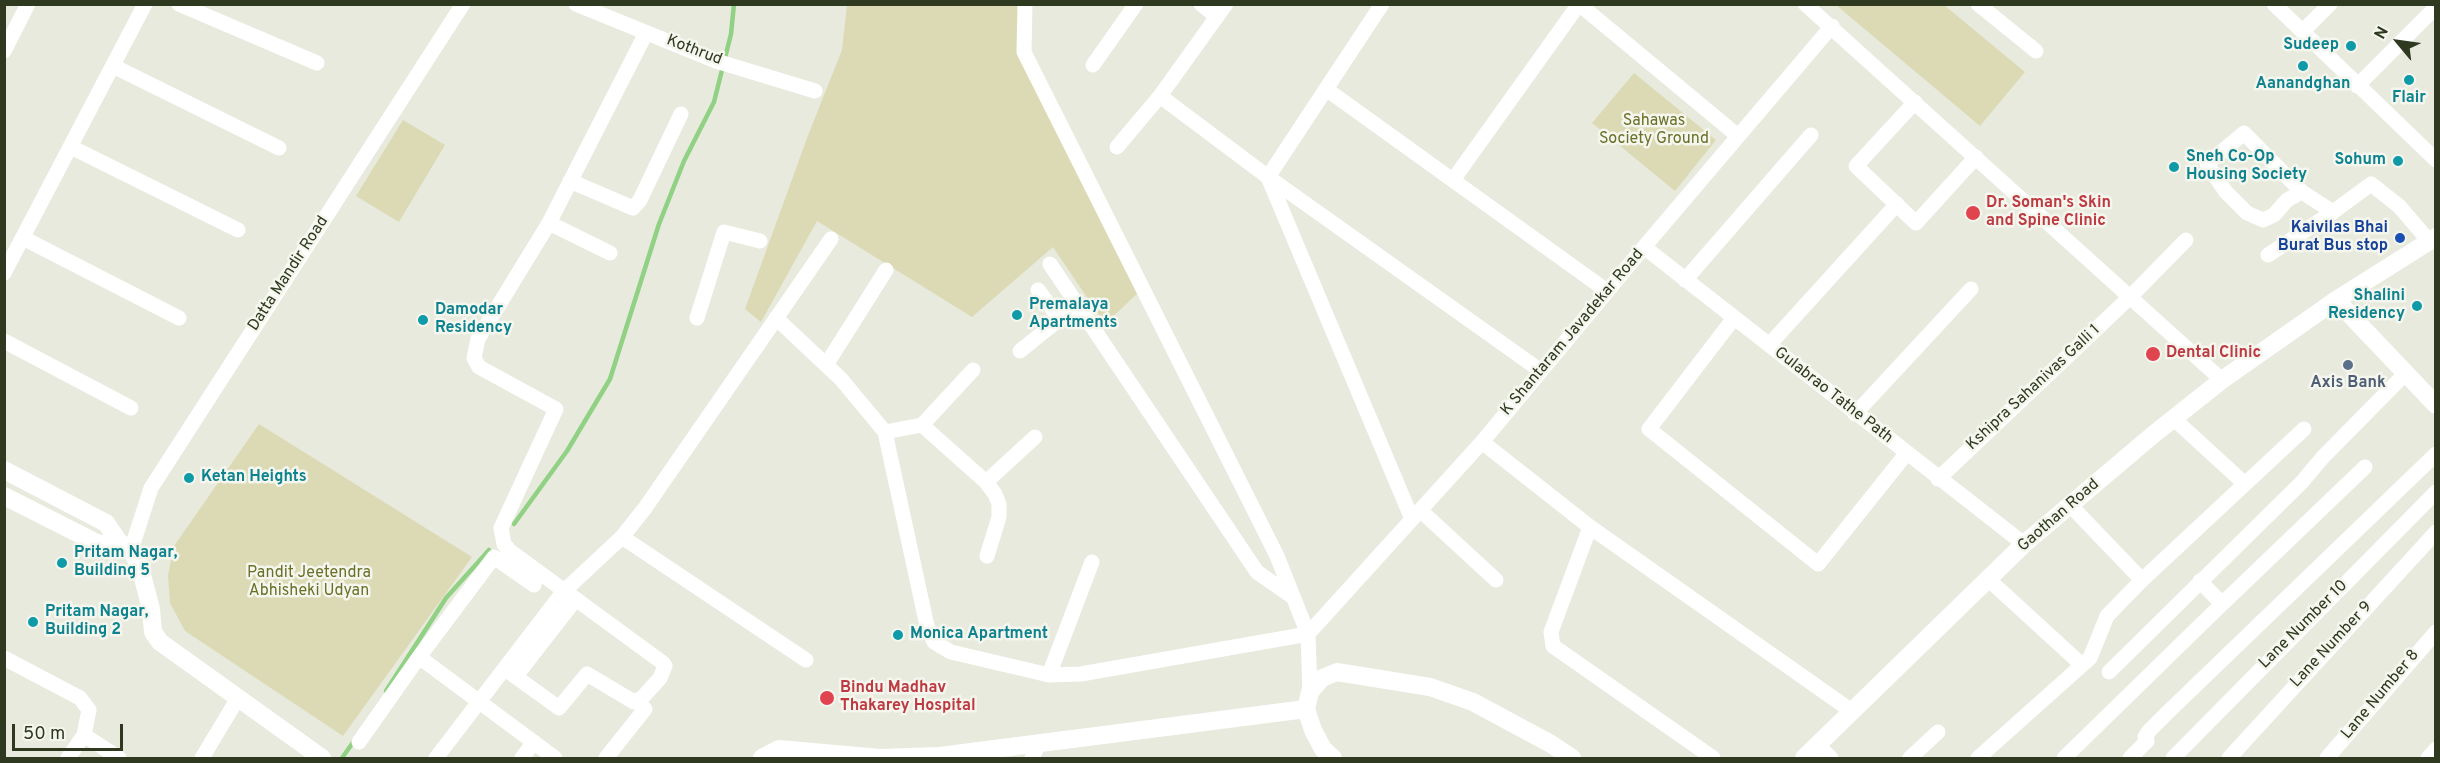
<!DOCTYPE html>
<style>
body{margin:0}
#map{position:relative;width:2440px;height:763px;overflow:hidden;background:#e7eadd;font-family:Overpass,sans-serif}
canvas{display:block}
.frame{position:absolute;inset:0;border:6px solid #2e391f;pointer-events:none}
.north{position:absolute;left:2368px;top:12px;width:60px;height:60px;-webkit-text-stroke:4px #f5f6ee;paint-order:stroke;rotate:299deg;font-size:16px;font-weight:700;line-height:24px;text-align:center;color:#2e391f}
.north::after{content:'';display:block;margin:auto;width:21px;height:27px;background:#2e391f;clip-path:polygon(50% 0,100% 100%,50% 72%,0 100%)}
.scale{position:absolute;left:12px;top:724px;width:111px;height:27px;box-sizing:border-box;border:3px solid #2e391f;border-top:0;padding-left:8px;font-size:18px;line-height:21px;white-space:nowrap;color:#2e391f;-webkit-text-stroke:4px #f5f6ee;paint-order:stroke}
</style>
<div id="map">
<canvas width="2440" height="763"></canvas>
<div class="frame"></div>
<div class="north">N</div>
<div class="scale">50 m</div>
</div>
<script>
const ctx = document.querySelector('canvas').getContext('2d');
ctx.lineJoin = 'round';
function paint(path, color) { ctx.fillStyle = color; ctx.fill(path, 'evenodd'); }
const shape = rows => new Path2D(rows.map(r => 'M' + r).join(''));
function trace(path, color, width, dash) { ctx.strokeStyle = color; ctx.lineWidth = width; ctx.lineCap = dash ? 'butt' : 'round'; ctx.setLineDash(dash || []); ctx.stroke(path); }
function write(font, color, halo, rows, align = 'center') {
  ctx.font = font + ' Overpass,sans-serif'; ctx.lineWidth = 5; ctx.setLineDash([]); ctx.textBaseline = 'middle'; ctx.strokeStyle = halo; ctx.fillStyle = color; for (const [text, x, y, turn = 0] of rows) {
    ctx.save(); ctx.translate(x, y); ctx.rotate((+turn || 0) * Math.PI / 180); ctx.textAlign = isNaN(turn) ? turn : align; if (halo) ctx.strokeText(text, 0, 0); ctx.fillText(text, 0, 0); ctx.restore();
  }
}
paint(shape([
 [847,5,1019,5,1018,55,1138,293,1105,324,1053,247,972,317,817,221,761,322,745,309,807,138,842,50],
 [1836,5,1944,5,2025,72,1980,126],
 [1634,73,1716,140,1675,191,1592,123],
 [403,120,445,145,399,222,356,196],
 [259,424,472,557,343,736,185,631,170,603,168,575,174,546]
]), '#dcdab5');
trace(shape([
 [514,524,567,451,610,379,659,224,684,161,714,102,731,34,734,4],
 [386,691,446,598,489,550],
 [342,758,354,741]
]), '#90d184', 4.5);
trace(shape([
 [179,4,317,63],
 [576,4,716,61,815,91],
 [1025,4,1024,52,1277,556,1308,634,1310,692],
 [1201,4,1217,17],
 [1382,4,1268,177,1541,371],
 [1579,4,1738,136],
 [1805,4,2222,380],
 [1978,4,2036,51],
 [2274,4,2436,160],
 [2303,31,2330,4],
 [4,51,28,4],
 [1093,65,1136,4],
 [113,66,279,148],
 [2357,86,2436,7],
 [1326,89,1607,291],
 [1160,96,1268,177,1412,519],
 [1915,102,1856,166,1916,223,1976,157],
 [71,147,238,230],
 [1117,147,1160,96,1226,4],
 [1453,180,1579,4],
 [570,181,633,208,640,200,681,114],
 [2302,192,2244,133,2207,164,2226,192,2247,213,2263,220,2274,215,2287,200,2302,192,2333,212,2371,184,2399,206,2429,241],
 [549,223,610,253],
 [23,238,179,318],
 [1644,247,2024,544],
 [2268,255,2333,212],
 [1050,264,1257,572,1293,597],
 [4,273,145,4],
 [1685,280,1811,135],
 [1038,290,1059,318],
 [697,318,724,232,760,241],
 [776,318,841,379,885,432,927,626,934,642,951,652,1049,675,1081,674,1308,634,1482,442,1644,247,1832,26],
 [1734,318,1649,429,1818,564,1906,454],
 [4,341,131,408],
 [1769,345,1897,204],
 [1020,351,1077,305],
 [826,365,886,270],
 [1855,414,1971,289],
 [2174,419,2245,484],
 [922,425,973,370],
 [885,432,922,425,986,482,995,494,999,504,999,517,987,556],
 [1482,442,1590,527,1853,712],
 [1938,479,2130,297,2186,240],
 [986,482,1035,437],
 [2070,505,2142,580],
 [1420,510,1496,580],
 [1590,527,1551,632,1553,646,1713,758],
 [622,537,806,660],
 [131,550,151,488,463,4],
 [1988,579,2082,665],
 [2222,604,2365,467],
 [419,657,555,758],
 [4,658,80,698,89,710,84,735,68,758],
 [505,669,559,708,587,674,634,702,643,697,660,678,665,666,663,663,510,551,504,544,501,528,556,409,479,367,474,358,478,339,549,223,646,33],
 [2109,672,2301,483,2323,457,2405,374],
 [1049,675,1092,562],
 [516,676,576,599],
 [84,735,119,758],
 [359,742,419,657,494,557,534,585],
 [1818,745,1831,758],
 [202,758,238,698],
 [436,758,563,592,622,537,645,508,831,239],
 [522,758,534,742],
 [606,758,645,709],
 [1032,758,1039,743],
 [1910,758,1938,732],
 [1978,758,2090,658,2107,616,2142,580,2304,429],
 [2064,758,2222,604,2200,581],
 [2130,758,2147,741,2145,737,2149,731,2167,713,2436,454],
 [2173,758,2436,492],
 [2229,758,2436,532],
 [2327,758,2436,632],
 [2428,758,2436,749]
]), '#fff', 15);
trace(shape([
 [2336,300,2436,405],
 [4,470,106,523,119,542,131,550,140,567,151,609,153,632,160,642,322,758],
 [4,496,99,544,119,542],
 [1306,709,1310,692,1322,678,1337,672,1430,687,1473,702,1551,744,1572,758],
 [1306,709,1313,730,1323,749,1333,758],
 [762,758,779,749,880,758,940,756,1306,709],
 [1804,758,2024,544,2154,434,2222,380,2336,300,2436,237]
]), '#fff', 18);
for (const [x, y, r, color] of [
 [2351,46,6,"#0f9aa8"],
 [2303,66,6,"#0f9aa8"],
 [2409,80,6,"#0f9aa8"],
 [2398,161,6,"#0f9aa8"],
 [2174,167,6,"#0f9aa8"],
 [1973,213,8,"#e0444e"],
 [2400,238,6,"#1a4fb4"],
 [2417,306,6,"#0f9aa8"],
 [1017,315,6,"#0f9aa8"],
 [423,320,6,"#0f9aa8"],
 [2153,354,8,"#e0444e"],
 [2348,365,6,"#5c6f8a"],
 [189,478,6,"#0f9aa8"],
 [62,563,6,"#0f9aa8"],
 [33,622,6,"#0f9aa8"],
 [898,635,6,"#0f9aa8"],
 [827,698,8,"#e0444e"]
]) { const dot = new Path2D(); dot.arc(x, y, r, 0, 2 * Math.PI); ctx.fillStyle = color; ctx.fill(dot); trace(dot, '#f5f6ee', 2); }
write('bold 16px', '#0d838f', '#f5f6ee', [
 ["Sudeep",2339,46,"right"],
 ["Aanandghan",2303,85,"center"],
 ["Flair",2409,99,"center"],
 ["Sneh Co-Op",2186,158],
 ["Housing Society",2186,176],
 ["Sohum",2386,161,"right"],
 ["Shalini",2405,297,"right"],
 ["Residency",2405,315,"right"],
 ["Premalaya",1029,306],
 ["Apartments",1029,324],
 ["Damodar",435,311],
 ["Residency",435,329],
 ["Ketan Heights",201,478],
 ["Pritam Nagar,",74,554],
 ["Building 5",74,572],
 ["Pritam Nagar,",45,613],
 ["Building 2",45,631],
 ["Monica Apartment",910,635]
], 'left');
write('16px', '#2e391f', '#f5f6ee', [
 ["Kothrud",694,51,21],
 ["Datta Mandir Road",289,274,-57],
 ["K Shantaram Javadekar Road",1573,333,-50],
 ["Kshipra Sahanivas Galli 1",2034,388,-43],
 ["Gulabrao Tathe Path",1833,396,38],
 ["Gaothan Road",2059,516,-41],
 ["Lane Number 10",2304,625,-45],
 ["Lane Number 9",2332,645,-47],
 ["Lane Number 8",2381,695,-50]
]);
write('16px', '#6b7029', '#f5f6ee', [
 ["Sahawas",1654,122],
 ["Society Ground",1654,140],
 ["Pandit Jeetendra",309,574],
 ["Abhisheki Udyan",309,592]
]);
write('bold 16px', '#be3a42', '#f5f6ee', [
 ["Dr. Soman's Skin",1986,204],
 ["and Spine Clinic",1986,222],
 ["Dental Clinic",2166,354],
 ["Bindu Madhav",840,689],
 ["Thakarey Hospital",840,707]
], 'left');
write('bold 16px', '#164399', '#f5f6ee', [
 ["Kaivilas Bhai",2388,229],
 ["Burat Bus stop",2388,247]
], 'right');
write('bold 16px', '#4e5e75', '#f5f6ee', [
 ["Axis Bank",2348,384]
]);
</script>
